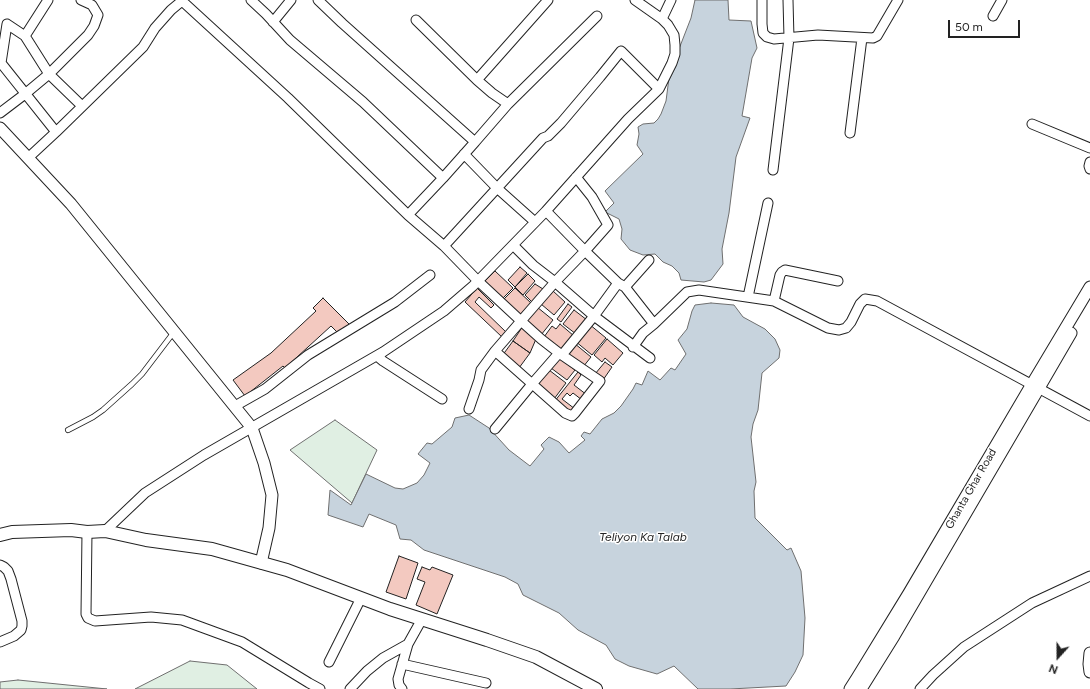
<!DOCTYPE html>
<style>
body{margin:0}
#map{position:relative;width:1090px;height:689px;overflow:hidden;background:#fff;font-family:Figtree,sans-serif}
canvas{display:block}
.north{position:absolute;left:1038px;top:637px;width:40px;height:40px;-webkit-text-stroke:3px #fff;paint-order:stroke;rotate:201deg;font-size:11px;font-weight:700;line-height:16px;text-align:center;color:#222}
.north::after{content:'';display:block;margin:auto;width:14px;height:18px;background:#222;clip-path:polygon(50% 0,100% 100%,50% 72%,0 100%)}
.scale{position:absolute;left:948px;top:20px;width:72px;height:18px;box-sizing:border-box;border:2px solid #222;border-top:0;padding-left:5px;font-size:12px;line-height:14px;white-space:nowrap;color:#222;-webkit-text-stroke:3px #fff;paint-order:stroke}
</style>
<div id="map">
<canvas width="1090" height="689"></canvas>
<div class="north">N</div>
<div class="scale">50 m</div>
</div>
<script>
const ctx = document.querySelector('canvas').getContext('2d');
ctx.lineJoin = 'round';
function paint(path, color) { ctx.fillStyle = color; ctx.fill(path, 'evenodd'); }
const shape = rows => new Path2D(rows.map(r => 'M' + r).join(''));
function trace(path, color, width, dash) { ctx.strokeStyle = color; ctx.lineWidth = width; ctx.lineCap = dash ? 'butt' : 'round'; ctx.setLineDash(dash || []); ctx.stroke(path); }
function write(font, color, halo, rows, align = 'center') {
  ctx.font = font + ' Figtree,sans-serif'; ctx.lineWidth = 3; ctx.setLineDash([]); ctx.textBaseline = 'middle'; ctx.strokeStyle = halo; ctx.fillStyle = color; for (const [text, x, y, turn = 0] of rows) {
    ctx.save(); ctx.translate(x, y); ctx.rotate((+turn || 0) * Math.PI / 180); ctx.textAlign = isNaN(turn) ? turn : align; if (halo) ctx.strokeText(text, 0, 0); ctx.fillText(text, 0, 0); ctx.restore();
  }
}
const green = shape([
 [335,420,377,450,352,503,290,450,335,420],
 [190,661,227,665,257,689,135,689,190,661],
 [18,680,107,689,0,689,0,682,18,680]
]);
paint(green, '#e0efe3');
trace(green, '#6f6f6f', 1);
const water = shape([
 [695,0,728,0,729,20,751,21,757,48,752,58,742,116,750,118,736,157,729,213,722,249,723,264,711,280,704,282,681,280,679,273,672,266,663,262,655,254,643,255,630,250,621,239,622,229,619,219,605,212,614,203,605,191,643,154,637,145,639,134,638,127,643,124,654,123,658,119,661,114,666,101,669,78,677,54,691,18,695,0],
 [711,303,734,305,743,317,765,329,775,339,780,350,779,358,762,373,758,410,753,424,751,437,756,482,754,491,755,518,787,550,791,548,801,571,805,618,803,655,795,672,786,686,730,689,698,689,674,666,657,674,629,666,615,659,606,645,578,630,559,613,523,595,518,584,505,577,424,550,411,540,400,539,396,525,369,514,363,527,328,515,330,490,351,505,366,474,395,488,403,489,417,483,424,475,430,463,418,454,427,443,432,444,452,427,455,418,469,415,489,428,509,450,530,466,544,449,541,445,549,437,559,442,569,453,585,440,581,436,584,432,590,434,602,419,614,413,621,406,633,389,636,383,642,385,648,371,660,380,671,368,675,370,686,354,678,340,687,329,692,311,695,305,711,303]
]);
paint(water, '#c7d3dd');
trace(water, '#6f6f6f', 1);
const building = shape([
 [520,267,527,273,515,287,508,280,520,267],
 [495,271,513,288,502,299,485,281,495,271],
 [528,274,535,281,523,295,515,287,528,274],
 [535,284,543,289,532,302,525,295,535,284],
 [477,288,494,305,491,308,479,297,475,302,506,332,502,337,465,302,477,288],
 [515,288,531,303,520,315,503,300,515,288],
 [553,291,565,302,554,315,541,304,553,291],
 [323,298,349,324,339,334,331,326,285,368,283,366,245,396,233,380,271,353,316,311,313,308,323,298],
 [568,304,572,307,561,322,557,319,568,304],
 [537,307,553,320,541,335,524,321,537,307],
 [574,310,587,320,576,334,563,324,574,310],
 [560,324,574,336,562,351,544,337,552,326,556,329,560,324],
 [589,324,606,338,592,355,575,341,589,324],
 [523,326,536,339,530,353,513,341,523,326],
 [607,339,623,353,613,365,605,358,602,362,594,355,607,339],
 [513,341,530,353,519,368,502,356,513,341],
 [574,343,591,357,583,367,566,353,574,343],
 [559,358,575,370,567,380,551,368,559,358],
 [605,362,612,367,603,380,595,374,605,362],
 [549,370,566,383,554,399,537,386,549,370],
 [578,372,581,375,574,385,587,395,582,400,573,393,570,396,567,393,562,399,575,409,571,415,554,402,578,372],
 [399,556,418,563,406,599,386,592,399,556],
 [422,567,430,570,432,567,453,575,437,614,416,605,425,582,417,579,422,567]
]);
paint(building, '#f3c9c0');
trace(building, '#222', 1);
const service = shape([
 [68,430,93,417,103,410,132,384,142,374,174,332]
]);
const minor = shape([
 [181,0,288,98,408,215,444,246,478,281,521,321,541,339,559,353,600,381,575,413,572,416,565,413,495,351,521,321,555,282,585,251,608,225,592,197,576,177],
 [251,0,266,14,290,40,363,102,443,178],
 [318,0,342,23,475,142,443,178,408,215],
 [635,0,662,19,668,25,674,35,675,45,675,54,672,63,659,89],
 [762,0,762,24,763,33,767,37,774,39,818,35,873,38,877,36,898,0],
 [993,16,1002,0],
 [662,19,671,0],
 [416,20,477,80,492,93,508,104,475,142],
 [273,22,291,0],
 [25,36,48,0],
 [477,80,548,0],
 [508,104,597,16],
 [0,113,25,94,49,74,88,35,94,26,98,15,92,5,81,0],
 [1032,124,1090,148],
 [56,132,1,63,7,24,25,36,49,74,82,106],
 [850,133,862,38],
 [464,154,497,188,535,222],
 [28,158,56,132,143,47,155,28,171,10,183,0],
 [1090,162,1089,166,1090,169],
 [773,170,789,38,788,0],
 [513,245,533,265,555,282,594,316,650,358],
 [444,246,543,138,548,136,561,123,600,77,621,51,659,89,628,119,546,211,585,251,618,283,625,287,654,324,687,292,699,290,774,301,828,328,839,330,846,328,851,322,860,304,865,299,877,301,1090,416],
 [625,287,649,260],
 [748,297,768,203],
 [774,301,780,275,782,272,785,270,838,281],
 [633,347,643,333,654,324],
 [562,355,594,316,618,283],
 [377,356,383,361,442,399],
 [235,406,265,389,308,355,395,302,430,275],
 [469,409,479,380,481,370,495,351],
 [495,429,532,384,559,353],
 [105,531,145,493,204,455,383,352,444,311,473,286,546,211],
 [87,532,86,614,88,618,95,621,151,617,182,620,242,642,309,683,320,689],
 [0,565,4,567,8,571,11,579,22,621,22,626,21,630,14,636,0,642],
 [329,662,361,598],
 [402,664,486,683],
 [350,689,367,671,383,658,408,644,422,619],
 [402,689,399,685,398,679,408,644],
 [920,689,933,675,964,647,1032,603,1090,576]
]);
const tertiary = shape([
 [0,128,71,204,252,428,264,463,272,495,269,528,261,563],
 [1090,653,1089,664,1090,672],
 [850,689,857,678,909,593,1032,384,1090,287],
 [861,689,894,636,1039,388,1071,333]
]);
const secondary = shape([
 [0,535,12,532,71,530,87,532,105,531,146,540,212,549,287,570,390,609,487,640,536,657,596,689]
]);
trace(service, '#222', 6);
trace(minor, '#222', 11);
trace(tertiary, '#222', 13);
trace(secondary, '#222', 14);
trace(service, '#fff', 4.5);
trace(minor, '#fff', 9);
trace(tertiary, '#fff', 11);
trace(secondary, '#fff', 12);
write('11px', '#222', '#fff', [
 ["Ghanta Ghar Road",971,489,-60]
]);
write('italic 12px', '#222', '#fff', [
 ["Teliyon Ka Talab",643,537]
]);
</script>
